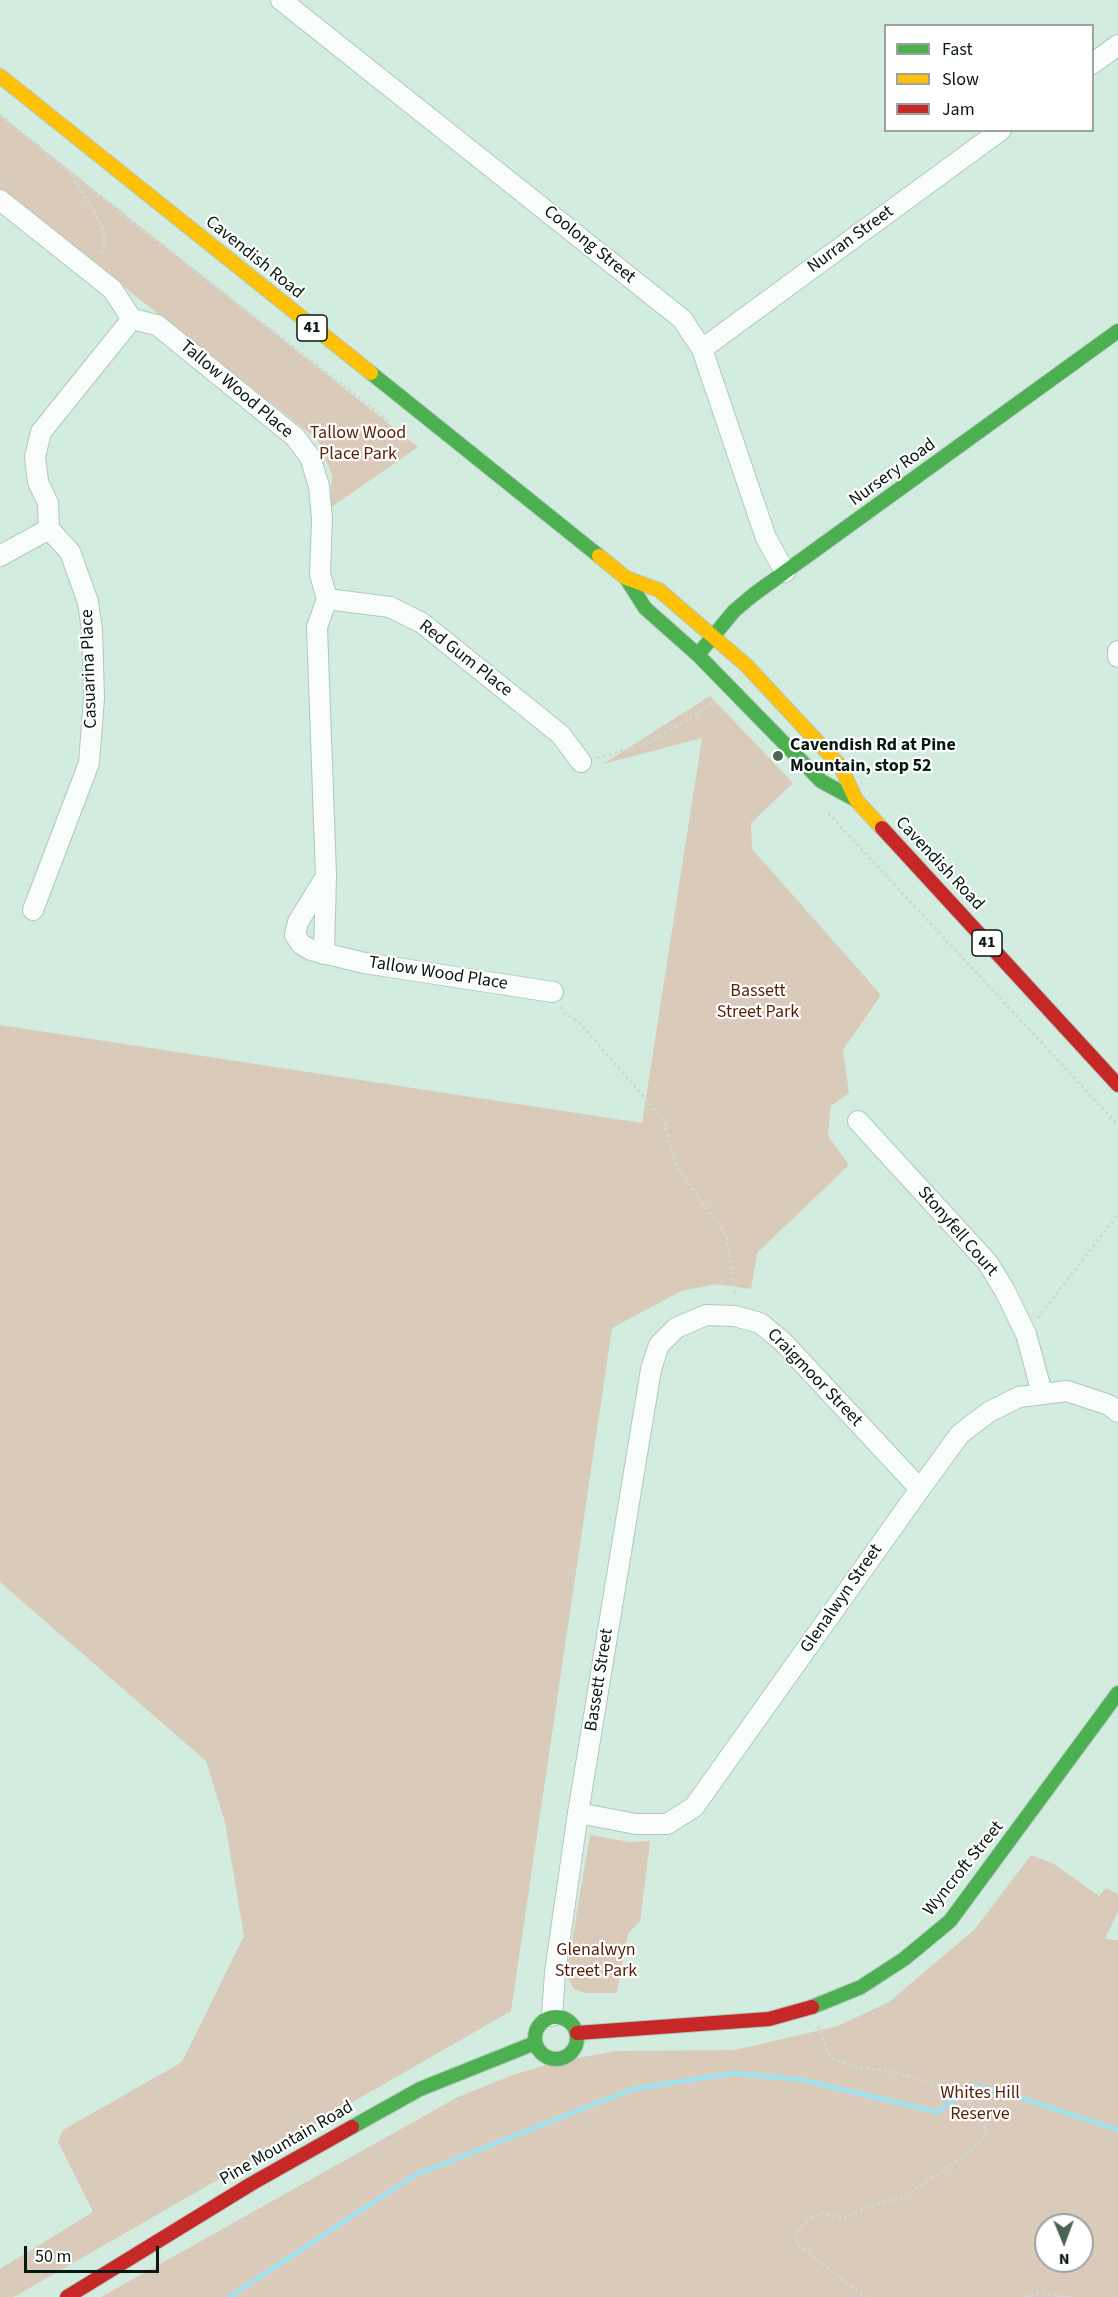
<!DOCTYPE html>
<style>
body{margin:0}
#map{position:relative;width:1118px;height:2297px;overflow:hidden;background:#d2eddf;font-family:"Source Sans 3",sans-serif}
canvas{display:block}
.legend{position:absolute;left:884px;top:24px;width:210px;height:108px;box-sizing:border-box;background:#fff;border:2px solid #9ba39f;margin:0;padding:8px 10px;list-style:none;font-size:18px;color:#06180f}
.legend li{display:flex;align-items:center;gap:12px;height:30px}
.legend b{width:30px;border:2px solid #9ba39f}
.north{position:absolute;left:1034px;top:2213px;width:60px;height:60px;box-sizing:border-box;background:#fff;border:2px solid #9ba39f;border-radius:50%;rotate:179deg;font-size:16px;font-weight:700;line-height:24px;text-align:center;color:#06180f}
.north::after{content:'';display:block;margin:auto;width:21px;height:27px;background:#4d6358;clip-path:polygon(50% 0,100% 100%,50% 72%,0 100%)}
.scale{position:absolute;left:24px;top:2246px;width:135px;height:27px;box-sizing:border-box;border:3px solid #06180f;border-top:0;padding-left:8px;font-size:18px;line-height:21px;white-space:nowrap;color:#06180f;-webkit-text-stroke:4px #fff;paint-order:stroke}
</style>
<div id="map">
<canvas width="1118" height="2297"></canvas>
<ul class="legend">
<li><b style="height:8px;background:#4caf50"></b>Fast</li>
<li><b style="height:8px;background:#ffc107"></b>Slow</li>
<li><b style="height:8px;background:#c62828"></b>Jam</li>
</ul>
<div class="north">N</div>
<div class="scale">50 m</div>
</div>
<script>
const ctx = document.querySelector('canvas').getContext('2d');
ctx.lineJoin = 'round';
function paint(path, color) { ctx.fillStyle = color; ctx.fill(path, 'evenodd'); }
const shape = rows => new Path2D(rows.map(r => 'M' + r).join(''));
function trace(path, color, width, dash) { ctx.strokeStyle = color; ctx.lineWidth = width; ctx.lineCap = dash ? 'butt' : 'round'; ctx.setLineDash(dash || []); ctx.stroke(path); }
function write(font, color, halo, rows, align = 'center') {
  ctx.font = font + ' "Source Sans 3",sans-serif'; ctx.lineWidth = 4.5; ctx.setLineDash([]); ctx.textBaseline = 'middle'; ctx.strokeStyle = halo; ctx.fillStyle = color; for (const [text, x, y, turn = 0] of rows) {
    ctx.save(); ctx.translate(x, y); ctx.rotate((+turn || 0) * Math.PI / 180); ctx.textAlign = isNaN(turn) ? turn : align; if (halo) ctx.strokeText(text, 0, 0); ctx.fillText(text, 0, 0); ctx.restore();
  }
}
paint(shape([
 [0,115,418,447,330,508,332,475,318,440,0,189],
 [710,696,793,783,751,823,752,849,881,995,843,1050,849,1093,831,1106,828,1136,849,1165,757,1253,751,1289,716,1284,681,1291,612,1328,511,2011,14,2297,0,2297,0,2269,93,2212,58,2142,63,2130,182,2062,244,1936,225,1822,206,1761,0,1582,0,1025,642,1123,702,738,603,764],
 [590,1835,629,1842,650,1841,640,1921,628,1934,617,1993,585,1993,574,1989,566,1975],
 [1031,1855,1054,1864,1099,1896,1106,1888,1118,1894,1118,1911,1105,1939,1118,1940,1118,2297,101,2297,458,2097,510,2076,555,2062,616,2051,735,2050,838,2026,889,2002,975,1929],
 [1046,2225,1082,2225,1082,2261,1046,2261]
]), '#dacaba');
trace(shape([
 [229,2297,415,2175,633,2089,734,2073,803,2080,937,2112,974,2086,1009,2094,1118,2130]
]), '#a2e0ee', 5);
const street = shape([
 [281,0,682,319,702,349,766,538,785,572],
 [1092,64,1118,45],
 [0,200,112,289,132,319,157,325,295,437,310,457,319,486,322,519,320,574,327,599,317,627,326,876,324,954],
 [702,349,1001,130],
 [0,556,49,529],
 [327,599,390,607,422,623,561,735,581,762],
 [1118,651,1118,657],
 [325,878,298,922,295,935,301,944,311,950,364,963,553,992],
 [33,910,89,763,94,698,92,630,88,602,70,552,49,529,48,503,38,482,35,457,41,432,132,319],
 [858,1121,988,1263,1005,1291,1026,1334,1042,1393],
 [578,1813,636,1824,667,1824,694,1807,920,1489,960,1434,989,1412,1019,1397,1067,1391,1109,1405,1118,1412],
 [552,2016,555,1972,578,1813,651,1369,659,1345,676,1328,706,1315,735,1316,760,1323,782,1341,920,1489]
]);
const fast = shape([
 [371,373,599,556],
 [626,578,645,608,698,655,821,781,856,800],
 [701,651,734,611,753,595,1118,331],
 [812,2007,861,1987,904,1959,950,1921,1118,1693],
 '535 2038a21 21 0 1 1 42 0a21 21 0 1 1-42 0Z',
 [352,2127,420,2089,535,2043]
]);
const slow = shape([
 [0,76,371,373],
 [599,556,626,578,659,590,746,665,841,767,856,800,882,828]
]);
const jam = shape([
 [882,828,1118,1085],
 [577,2033,769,2019,812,2007],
 [67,2297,251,2184,352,2127]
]);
trace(street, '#b2c7bc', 22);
trace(fast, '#b2c7bc', 16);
trace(slow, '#b2c7bc', 16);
trace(jam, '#b2c7bc', 16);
trace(shape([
 [0,115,123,215,390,422],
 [72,175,103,228,105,244,100,255],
 [597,758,649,743,712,704],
 [828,813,1118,1125],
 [561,1007,564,1013,578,1021,663,1119,677,1167,726,1235,736,1297],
 [1038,1318,1118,1214],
 [818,2026,830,2058,861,2068,885,2070,946,2087,970,2102,987,2132,982,2140,962,2157,906,2196,868,2207,845,2218,819,2213,806,2222,795,2235,798,2245,865,2297],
 [1025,2297,1039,2292,1071,2297]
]), '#d0d8d4', 3, [3, 3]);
trace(street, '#f8fcfa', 20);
trace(fast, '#4caf50', 14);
trace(slow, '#ffc107', 14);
trace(jam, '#c62828', 14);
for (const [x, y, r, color] of [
 [778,756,6,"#4d6358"]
]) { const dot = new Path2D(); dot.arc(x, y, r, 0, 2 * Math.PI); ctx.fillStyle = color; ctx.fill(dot); trace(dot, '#fff', 2); }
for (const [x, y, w] of [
 [312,328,30],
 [987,943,30]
]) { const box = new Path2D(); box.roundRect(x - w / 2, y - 13, w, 26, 4.5); ctx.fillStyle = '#fff'; ctx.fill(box); trace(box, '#06180f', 1.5); }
write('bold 16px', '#06180f', null, [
 ["41",312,328],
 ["41",987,943]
]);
write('18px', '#06180f', '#fff', [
 ["Nurran Street",851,240,-36],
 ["Coolong Street",589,245,39],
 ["Cavendish Road",254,258,39],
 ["Tallow Wood Place",236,390,40],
 ["Nursery Road",893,473,-36],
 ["Red Gum Place",465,659,38],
 ["Casuarina Place",90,669,-92],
 ["Cavendish Road",939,864,47],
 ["Tallow Wood Place",438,974,9],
 ["Stonyfell Court",957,1232,49],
 ["Craigmoor Street",814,1378,46],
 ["Glenalwyn Street",842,1599,-55],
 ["Bassett Street",600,1680,-81],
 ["Wyncroft Street",964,1869,-51],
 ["Pine Mountain Road",287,2144,-30]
]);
write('18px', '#591f06', '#fff', [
 ["Tallow Wood",358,434],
 ["Place Park",358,455],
 ["Bassett",758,992],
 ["Street Park",758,1013],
 ["Glenalwyn",596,1951],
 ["Street Park",596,1972],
 ["Whites Hill",980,2094],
 ["Reserve",980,2115]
]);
write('bold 18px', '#06180f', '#fff', [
 ["Cavendish Rd at Pine",790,746],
 ["Mountain, stop 52",790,767]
], 'left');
</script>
